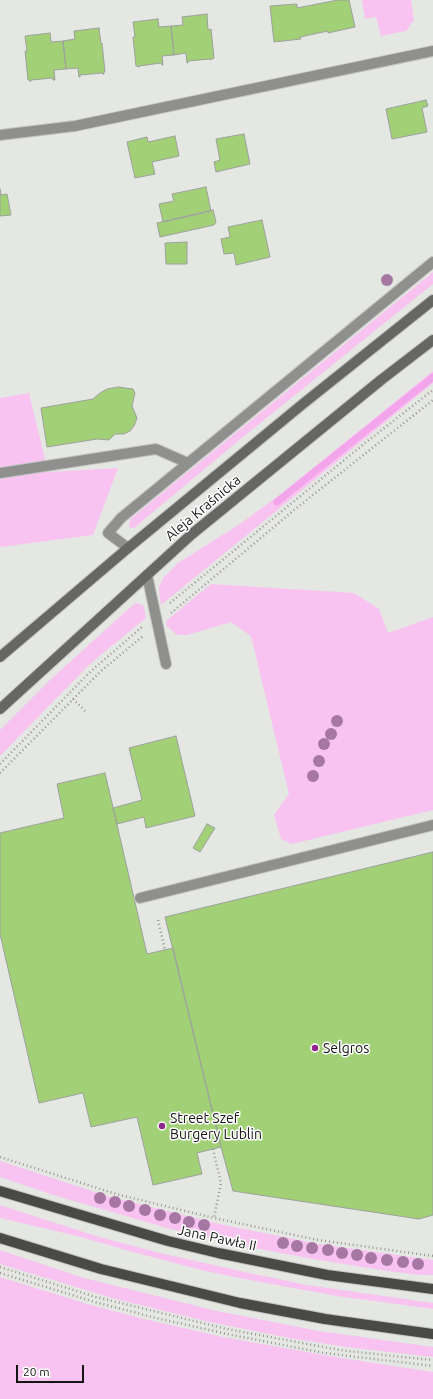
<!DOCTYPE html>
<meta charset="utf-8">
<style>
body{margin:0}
#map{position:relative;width:433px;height:1399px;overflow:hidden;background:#e5e7e3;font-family:Ubuntu,sans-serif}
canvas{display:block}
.scale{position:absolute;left:16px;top:1365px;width:68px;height:18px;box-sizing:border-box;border:2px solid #151514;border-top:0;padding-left:5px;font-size:12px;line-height:14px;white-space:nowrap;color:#151514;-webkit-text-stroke:3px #fff;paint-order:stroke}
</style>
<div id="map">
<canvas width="433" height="1399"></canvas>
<div class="scale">20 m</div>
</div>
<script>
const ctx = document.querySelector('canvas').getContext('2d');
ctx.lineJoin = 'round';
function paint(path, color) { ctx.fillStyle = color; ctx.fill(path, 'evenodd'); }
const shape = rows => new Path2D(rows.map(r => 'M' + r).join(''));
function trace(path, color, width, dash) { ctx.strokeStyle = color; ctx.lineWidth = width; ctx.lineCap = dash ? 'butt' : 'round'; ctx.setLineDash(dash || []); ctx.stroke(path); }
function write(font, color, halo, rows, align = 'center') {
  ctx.font = font + ' Ubuntu,sans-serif'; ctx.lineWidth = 3; ctx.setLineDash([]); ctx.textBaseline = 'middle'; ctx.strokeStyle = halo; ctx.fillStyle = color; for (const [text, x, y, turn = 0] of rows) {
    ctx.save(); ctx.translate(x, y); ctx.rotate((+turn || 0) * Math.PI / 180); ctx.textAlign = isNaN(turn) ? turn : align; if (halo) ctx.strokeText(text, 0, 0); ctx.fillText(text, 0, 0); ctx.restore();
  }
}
paint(shape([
 [362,0,411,0,414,20,406,31,381,36,376,17,365,19],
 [433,272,433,284,243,437,134,528,130,528,129,524,130,520,134,516],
 [433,371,433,383,161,605,159,591,159,586,164,577,178,563,240,524,282,493],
 [29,393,48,472,118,468,93,535,0,547,0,398],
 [211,584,354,593,379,609,388,633,433,617,433,810,296,843,292,844,281,839,274,815,289,794,251,636,231,622,187,635,177,635,166,625,166,621],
 [136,603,142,605,144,607,146,618,103,653,87,667,0,756,0,730,52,678,134,604],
 [0,1161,107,1196,224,1225,319,1244,433,1260,433,1275,419,1275,387,1271,313,1259,238,1245,167,1228,50,1194,0,1177],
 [0,1205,96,1236,156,1252,240,1271,307,1285,433,1303,433,1309,337,1296,255,1281,205,1271,133,1252,77,1236,0,1218],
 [0,1250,84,1278,217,1311,319,1331,433,1347,433,1357,346,1347,289,1338,205,1321,112,1298,0,1264],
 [0,1277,91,1305,144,1319,223,1337,329,1356,433,1372,433,1399,0,1399]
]), '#f8c3f1');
trace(shape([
 [277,502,433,377]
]), '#f3a5eb', 7);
const building = shape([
 [338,0,349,0,355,27,328,33,328,31,300,37,301,39,274,42,270,6,297,4,297,8,338,0],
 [207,14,208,30,211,29,214,58,210,60,210,59,188,61,188,63,187,63,186,53,174,55,171,26,183,25,182,17,207,14],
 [158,19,159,27,171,26,174,55,162,56,163,65,162,65,161,63,139,66,139,67,138,67,138,66,136,66,133,37,135,37,133,22,158,19],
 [99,28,101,44,102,43,105,72,103,73,104,75,102,73,80,75,80,77,79,77,78,68,66,69,63,41,75,39,74,31,99,28],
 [50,33,51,42,63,41,66,69,54,70,55,80,53,80,53,78,31,80,31,81,30,82,30,80,28,80,25,51,27,51,25,36,50,33],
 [426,100,428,106,422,108,427,132,392,139,386,109,426,100],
 [244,134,250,164,216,172,214,162,220,160,216,139,244,134],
 [175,136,179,156,152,162,155,174,135,178,127,142,147,137,148,142,175,136],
 [206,187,211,211,163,222,159,204,174,201,172,194,206,187],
 [0,189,1,195,7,194,11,215,0,216,0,189],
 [213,210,216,222,214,225,160,237,157,223,213,210],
 [262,220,270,257,236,265,234,253,224,254,221,239,230,237,228,227,262,220],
 [187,242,187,264,166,264,165,243,187,242],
 [118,387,133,389,135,393,132,406,137,418,134,426,130,431,124,434,115,434,109,440,97,439,47,447,41,408,93,399,100,393,107,389,118,387],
 [176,736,195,816,146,828,144,817,117,824,113,808,142,800,129,748,176,736],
 [105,773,147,954,173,948,221,1147,197,1153,202,1174,153,1185,137,1117,91,1127,83,1093,39,1103,0,934,0,833,64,818,57,784,105,773],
 [207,824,215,828,200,852,193,848,207,824],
 [433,852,433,1215,419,1219,233,1191,221,1147,165,917,433,852]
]);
paint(building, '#a1d076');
trace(building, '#9ea09c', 1);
const service = shape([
 [0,473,156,449,188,463],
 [147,575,166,664],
 [140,898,433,825]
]);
const minor = shape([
 [0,135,75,126,433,51],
 [128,548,108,533,121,518,433,262]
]);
const secondary = shape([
 [0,657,128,548,304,403,433,300],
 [0,709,192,534,381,380,433,340]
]);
const primary = shape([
 [0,1191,168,1241,218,1253,327,1275,433,1289],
 [0,1238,101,1269,240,1303,325,1319,433,1334]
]);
trace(service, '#c4c5c2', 12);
trace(minor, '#c4c5c2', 12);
trace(secondary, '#c4c5c2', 12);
trace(primary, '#c4c5c2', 12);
trace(shape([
 [170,603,365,443,433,390],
 [171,613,299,506,433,400],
 [73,699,85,711],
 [0,764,91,671,142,627],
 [0,773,101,671,143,636],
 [158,920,165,950],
 [213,1149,221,1183,214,1218],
 [0,1157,116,1194,214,1218,318,1240,433,1256],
 [0,1267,96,1297,227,1329,340,1350,393,1356,433,1360],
 [0,1273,95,1302,156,1318,232,1335,324,1353,433,1366]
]), '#969794', 2.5, [1, 3]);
trace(service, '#8f908e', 10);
trace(minor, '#8f908e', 10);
trace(secondary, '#666765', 10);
trace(primary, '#494a48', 10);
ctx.fillStyle = '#a777a4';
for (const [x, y] of [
 [387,280],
 [337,721],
 [331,734],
 [324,744],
 [319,761],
 [313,776],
 [100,1198],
 [115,1202],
 [129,1206],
 [145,1210],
 [160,1215],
 [175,1218],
 [189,1222],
 [204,1225],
 [283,1243],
 [297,1246],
 [312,1248],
 [328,1250],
 [342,1253],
 [357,1255],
 [371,1258],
 [387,1260],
 [403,1262],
 [418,1264]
]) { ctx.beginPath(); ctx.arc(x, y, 6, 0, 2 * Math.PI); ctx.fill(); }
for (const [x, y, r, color] of [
 [315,1048,4,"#90268a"],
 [162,1126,4,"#90268a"]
]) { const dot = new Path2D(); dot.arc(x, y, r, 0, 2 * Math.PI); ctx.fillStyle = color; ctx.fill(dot); trace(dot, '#fff', 1.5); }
write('14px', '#151514', '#fff', [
 ["Aleja Kraśnicka",203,508,-40],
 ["Jana Pawła II",217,1238,12]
]);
write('14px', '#151514', '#fff', [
 ["Selgros",323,1048],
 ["Street Szef",170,1118],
 ["Burgery Lublin",170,1134]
], 'left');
</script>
